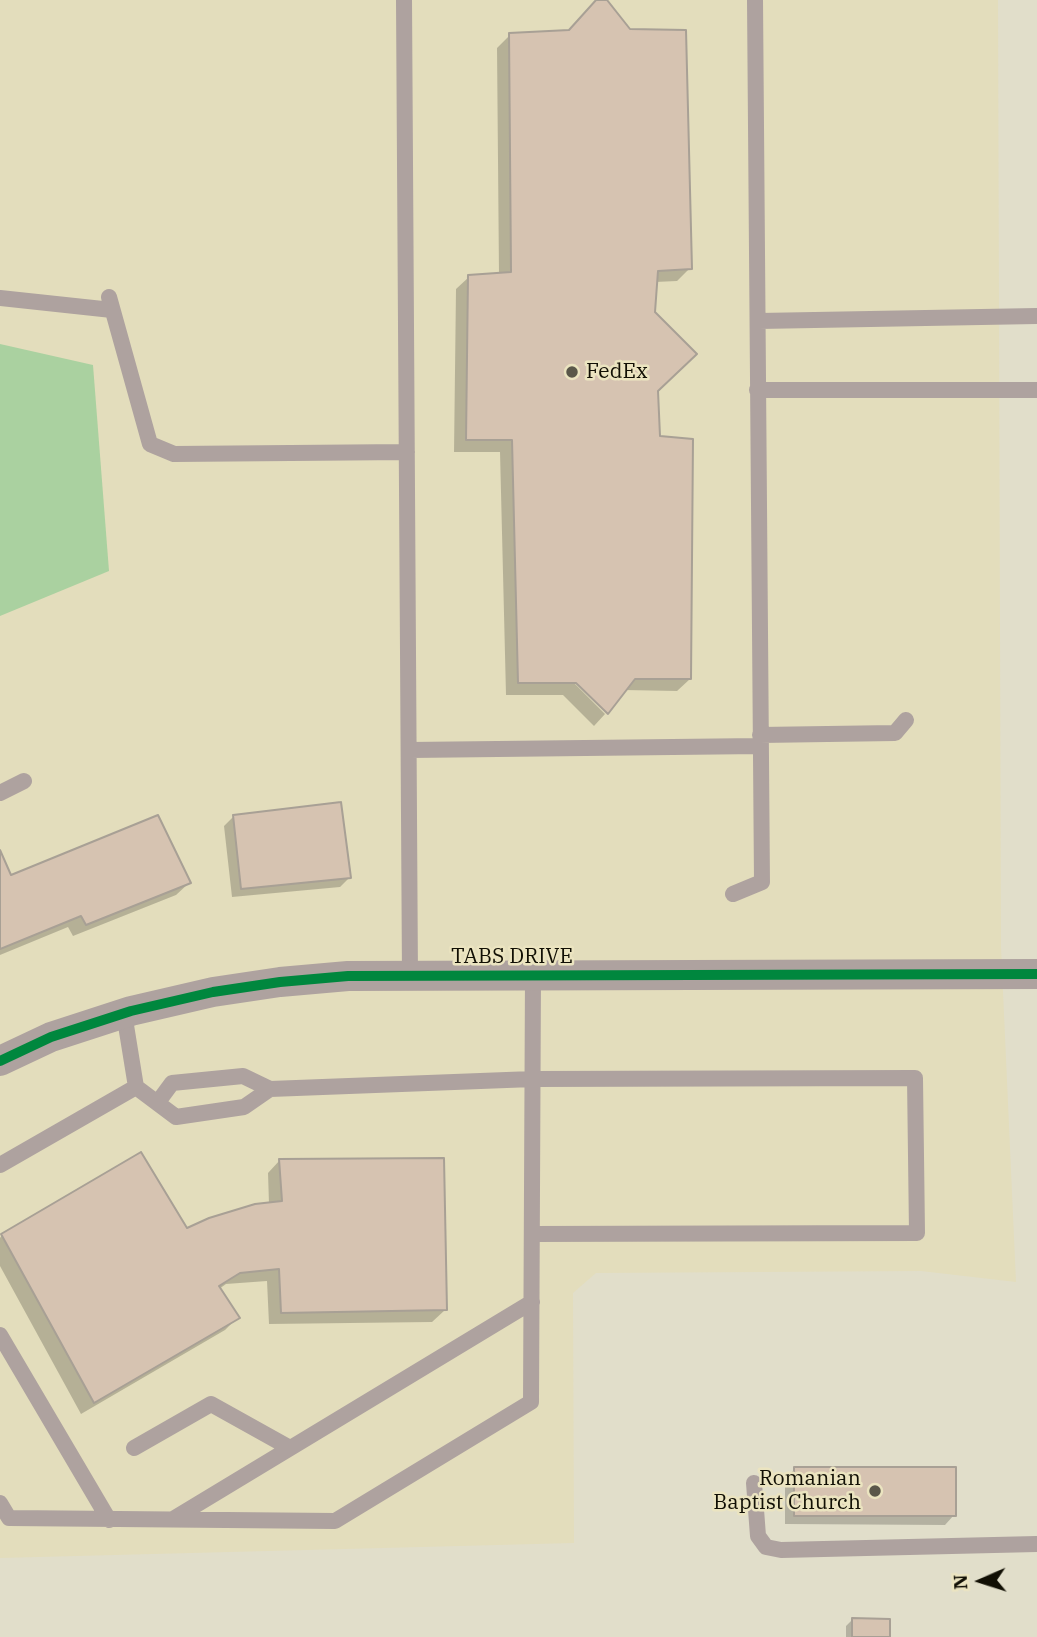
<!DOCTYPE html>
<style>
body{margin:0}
#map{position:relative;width:1037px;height:1637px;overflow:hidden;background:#e1deca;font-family:"IBM Plex Serif",serif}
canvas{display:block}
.north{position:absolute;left:946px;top:1546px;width:70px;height:70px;-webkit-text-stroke:5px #ebe4c0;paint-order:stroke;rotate:267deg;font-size:19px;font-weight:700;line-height:28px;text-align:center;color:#110f04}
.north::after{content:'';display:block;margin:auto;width:24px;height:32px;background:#110f04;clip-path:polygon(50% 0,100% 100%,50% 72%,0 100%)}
</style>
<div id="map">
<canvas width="1037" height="1637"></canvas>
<div class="north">N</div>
</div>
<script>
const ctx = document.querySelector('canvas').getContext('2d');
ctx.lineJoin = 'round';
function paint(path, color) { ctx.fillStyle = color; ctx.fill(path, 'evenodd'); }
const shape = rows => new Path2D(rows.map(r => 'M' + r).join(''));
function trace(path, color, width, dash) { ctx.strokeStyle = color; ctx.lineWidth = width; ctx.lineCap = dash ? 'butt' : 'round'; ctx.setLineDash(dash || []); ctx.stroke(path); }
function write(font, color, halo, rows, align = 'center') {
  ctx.font = font + ' "IBM Plex Serif",serif'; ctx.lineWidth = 5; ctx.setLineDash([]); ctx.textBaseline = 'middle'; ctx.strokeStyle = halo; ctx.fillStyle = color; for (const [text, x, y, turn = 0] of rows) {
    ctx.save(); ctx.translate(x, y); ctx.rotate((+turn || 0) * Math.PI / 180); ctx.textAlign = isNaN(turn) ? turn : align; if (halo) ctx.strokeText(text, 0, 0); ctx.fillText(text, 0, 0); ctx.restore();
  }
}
paint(shape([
 [0,0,998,0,1001,947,1016,1282,921,1271,596,1273,573,1293,574,1543,0,1558]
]), '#e3ddbc');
paint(shape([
 [0,344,93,365,109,571,0,616]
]), '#aad1a0');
paint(shape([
 [597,0,605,0,690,268,677,281,655,282,653,313,658,438,690,679,677,691,624,690,571,676,569,678,605,714,594,726,563,695,506,695,500,452,454,452,456,289,469,277,499,275,497,48,510,35,568,32],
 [234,816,349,878,340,887,232,897,224,826],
 [0,854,10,877,189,883,176,895,73,936,68,927,0,955],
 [280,1160,445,1310,432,1322,269,1324,267,1281,226,1284,219,1289,237,1318,225,1330,81,1414,0,1266,0,1238,2,1235,186,1230,269,1204,268,1173],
 [795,1469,954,1515,945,1525,785,1524,785,1478],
 [852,1620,889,1637,846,1637,846,1626]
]), '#0003');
const building = shape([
 [596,0,607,0,630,29,686,30,692,269,658,271,655,312,697,354,658,391,660,436,693,439,691,679,635,679,608,714,576,683,518,683,512,440,466,440,468,275,511,272,509,33,569,30,596,0],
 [341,802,351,878,241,889,233,815,341,802],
 [158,815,191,883,86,925,81,916,0,949,0,850,11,875,158,815],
 [141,1152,187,1228,209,1218,255,1204,282,1201,279,1159,444,1158,447,1310,281,1313,279,1269,240,1273,219,1286,240,1318,94,1403,1,1234,141,1152],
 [794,1467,956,1467,956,1516,794,1516,794,1467],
 [852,1618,890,1619,890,1637,852,1637,852,1618]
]);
paint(building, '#d6c3b1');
trace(building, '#a8a095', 2);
trace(shape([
 [404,0,410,976],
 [109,297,150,444,174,454,407,452],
 [0,298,112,310],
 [759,321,1037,316],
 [757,390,1037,390],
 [760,735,895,733,906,720],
 [410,750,760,746],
 [0,793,24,781],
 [733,894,762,882,755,0],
 [124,1013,136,1087],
 [158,1102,172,1083,243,1076,270,1089,533,1079,915,1078,917,1233,532,1234],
 [0,1165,136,1087,176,1117,244,1107,270,1089],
 [0,1335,109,1520],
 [134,1448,211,1404,290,1448],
 [754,1483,758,1536,766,1547,781,1550,1037,1544],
 [0,1503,9,1518,335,1521,531,1402,533,975],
 [173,1519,532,1302]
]), '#aea29f', 16);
trace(shape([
 [0,1061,51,1037,131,1011,213,992,280,982,348,976,1037,974]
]), '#aea29f', 30);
trace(shape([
 [0,1061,51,1037,131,1011,213,992,280,982,348,976,1037,974]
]), '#00873e', 10);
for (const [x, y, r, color] of [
 [572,372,7,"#5a5749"],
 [875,1491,7,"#5a5749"]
]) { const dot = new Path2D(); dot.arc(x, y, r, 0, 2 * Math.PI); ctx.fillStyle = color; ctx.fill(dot); trace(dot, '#ebe4c0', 2.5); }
write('21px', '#110f04', '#ebe4c0', [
 ["FedEx",586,372],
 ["Romanian",861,1479,"right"],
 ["Baptist Church",861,1503,"right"]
], 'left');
write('21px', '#110f04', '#ebe4c0', [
 ["TABS DRIVE",512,957]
]);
</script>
